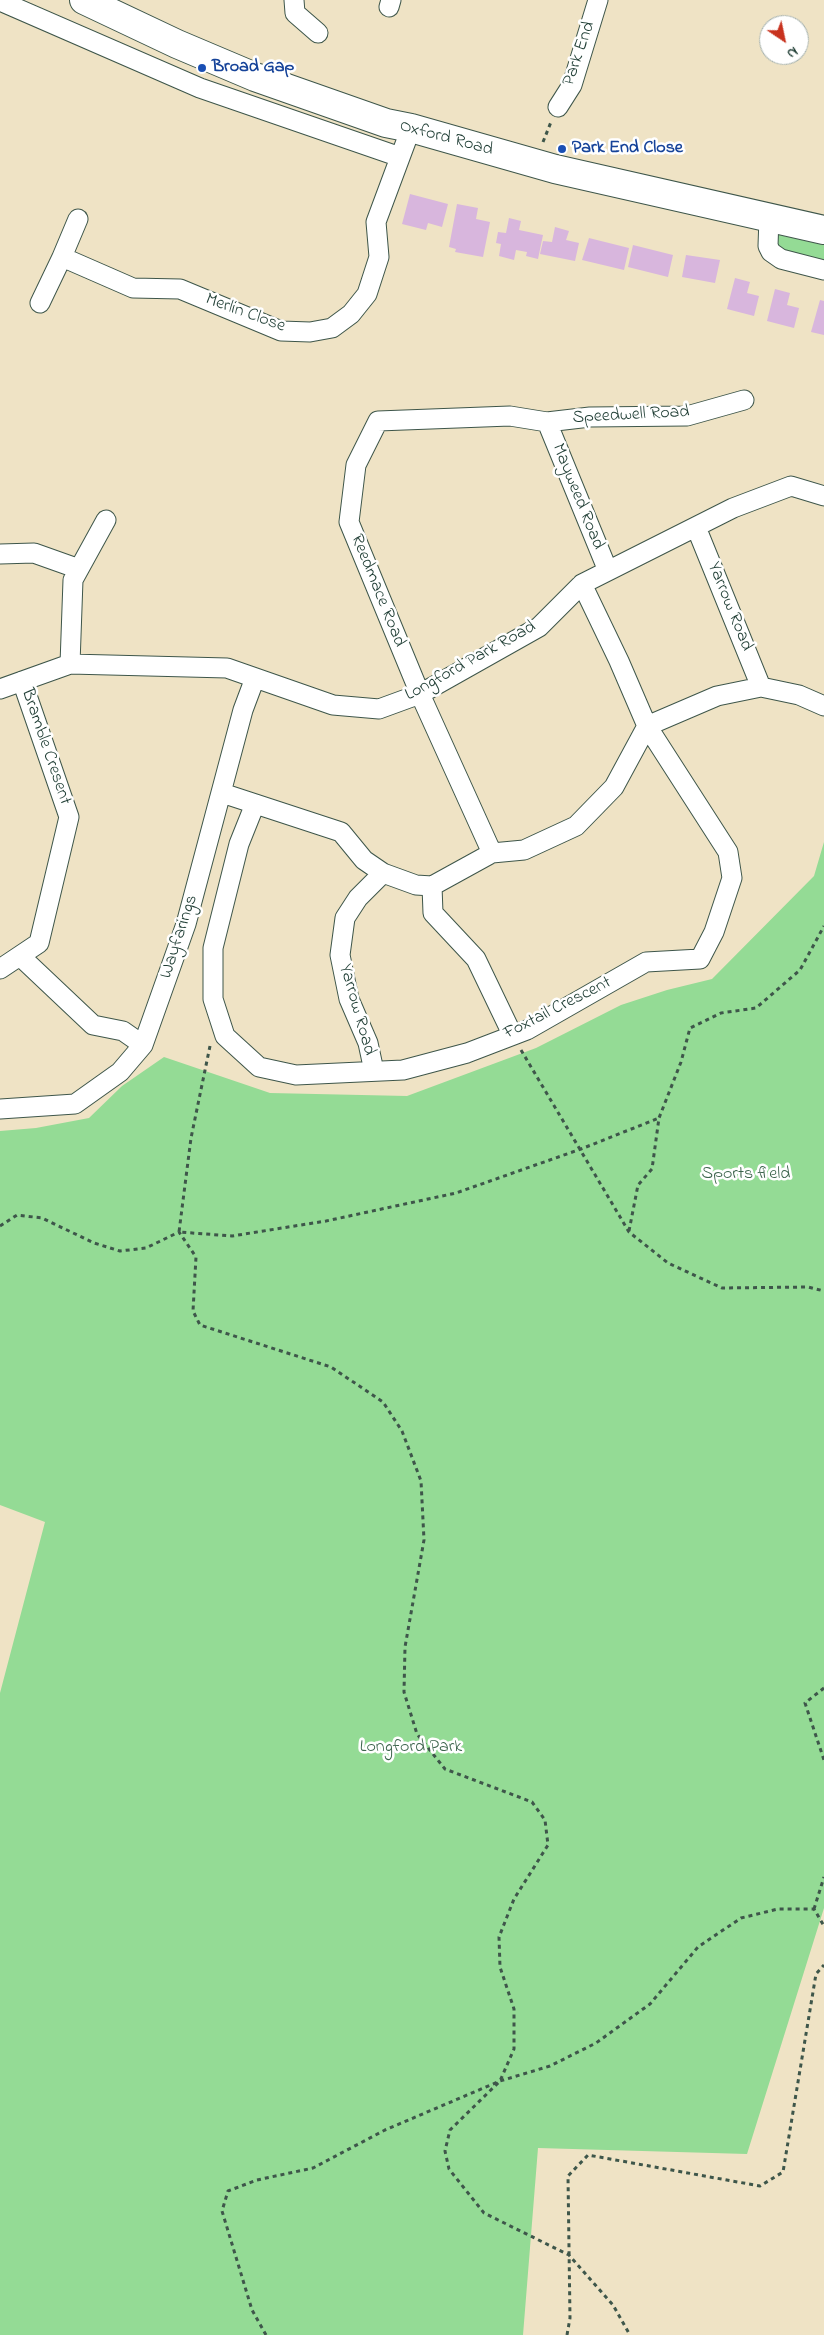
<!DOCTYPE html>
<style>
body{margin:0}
#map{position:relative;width:824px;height:2335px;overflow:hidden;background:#efe3c5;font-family:"Indie Flower",sans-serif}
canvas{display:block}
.north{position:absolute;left:759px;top:15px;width:50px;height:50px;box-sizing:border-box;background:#fff;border:1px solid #a5b1ae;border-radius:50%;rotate:146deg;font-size:14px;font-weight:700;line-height:20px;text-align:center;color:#1f3d34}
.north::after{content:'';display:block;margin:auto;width:18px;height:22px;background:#c8321e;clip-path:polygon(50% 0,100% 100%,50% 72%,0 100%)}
</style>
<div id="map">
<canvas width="824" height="2335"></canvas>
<div class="north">N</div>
</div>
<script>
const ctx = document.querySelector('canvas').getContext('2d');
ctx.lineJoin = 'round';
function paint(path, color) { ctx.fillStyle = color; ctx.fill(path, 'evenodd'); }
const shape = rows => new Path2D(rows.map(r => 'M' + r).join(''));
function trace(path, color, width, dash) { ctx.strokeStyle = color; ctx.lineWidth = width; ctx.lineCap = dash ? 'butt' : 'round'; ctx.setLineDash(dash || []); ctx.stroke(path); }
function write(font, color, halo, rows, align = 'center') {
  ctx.font = font + ' "Indie Flower",sans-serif'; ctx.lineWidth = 5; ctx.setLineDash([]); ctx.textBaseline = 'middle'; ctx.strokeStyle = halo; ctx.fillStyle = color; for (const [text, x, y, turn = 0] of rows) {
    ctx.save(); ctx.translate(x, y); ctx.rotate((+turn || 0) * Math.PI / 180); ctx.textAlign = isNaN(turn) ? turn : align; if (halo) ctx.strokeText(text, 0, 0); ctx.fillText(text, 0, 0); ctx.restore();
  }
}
paint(shape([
 [775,234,824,245,824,260,790,252,779,253],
 [824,842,824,1908,747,2154,538,2148,523,2335,0,2335,0,1693,45,1522,0,1505,0,1131,36,1128,89,1118,122,1086,164,1057,270,1093,407,1096,536,1048,621,1005,667,990,712,979,814,876]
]), '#94db95');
paint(shape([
 [410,194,448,204,442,227,428,223,426,230,402,224],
 [457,204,478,208,476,219,490,222,483,257,455,252,456,249,449,247],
 [509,218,521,221,519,230,543,235,538,259,526,256,527,252,516,250,514,260,499,256,501,244,496,243,498,232,506,233],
 [555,227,569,231,566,240,579,243,575,261,540,254,543,241,552,242],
 [589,238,629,248,624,270,582,260],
 [633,245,673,255,668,277,628,267],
 [686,255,720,260,715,283,682,277],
 [735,278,750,282,747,293,759,296,754,316,727,309],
 [775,289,790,293,787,305,799,308,794,328,767,321],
 [820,300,824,301,824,335,811,332]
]), '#d8b6dd');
const minor = shape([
 [294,0,295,13,318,33],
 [0,1,200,88,400,157],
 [389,7,391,0],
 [558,107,572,85,598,0],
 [769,217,768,246,771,252,781,259,824,270],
 [62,257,78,219],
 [40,303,62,257,133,288,180,289,281,331,310,332,332,328,351,314,367,294,379,257,376,222,411,128],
 [547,422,608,571],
 [696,527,761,687],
 [0,554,34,553,79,569],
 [582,584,619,661,647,726,717,696,761,687,799,695,824,706],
 [70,664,73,580,106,520],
 [0,689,70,664,227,668,333,705,379,709,420,694,539,627,582,584,733,508,791,486,824,496],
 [222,793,341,832,364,860,383,873,416,885,432,886,492,853],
 [255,804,239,844,213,948,213,999,225,1036,259,1067,296,1075,403,1070,467,1053,527,1030,646,962,700,959,714,932,732,878,728,852,647,726,614,787,576,826,524,850,492,853,420,694,349,522,356,465,378,421,510,416,547,422,590,417,687,416,744,400],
 [432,886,433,913,476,959,512,1034],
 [20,956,93,1025,123,1031,143,1045,186,924,243,710,255,678],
 [0,969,39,943,69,817,22,681],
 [374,1071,368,1043,349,999,340,955,345,918,358,898,383,873],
 [0,1109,75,1104,120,1072,143,1045]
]);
const primary = shape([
 [84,0,177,44,255,77,386,123,411,128,555,169,824,230]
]);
trace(minor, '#3e564a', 21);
trace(primary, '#3e564a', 30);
trace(shape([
 [543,142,551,122],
 [210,1046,191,1138,179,1232,232,1236,326,1221,456,1193,581,1149,659,1118],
 [521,1050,629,1232,668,1263,722,1288,808,1287,824,1291],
 [0,1226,17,1215,42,1218,94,1243,120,1251,146,1248,179,1232,196,1257,193,1311,200,1325,331,1367,383,1402,402,1431,421,1481,424,1540,405,1647,404,1692,417,1734,445,1769,532,1802,545,1820,548,1845,514,1899,499,1937,500,1967,514,2009,514,2049,500,2081,450,2130,445,2151,449,2169,484,2213,569,2255,613,2305,630,2335],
 [629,1231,638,1185,652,1169,659,1118,681,1062,690,1028,721,1013,756,1008,800,970,824,926],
 [824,1688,805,1703,824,1760],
 [814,1909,824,1877],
 [266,2335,252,2310,222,2211,228,2191,257,2180,313,2168,385,2130,500,2081,550,2066,596,2043,650,2004,698,1947,741,1918,778,1909,814,1909,824,1926],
 [567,2335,570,2318,568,2176,588,2155,760,2186,783,2172,816,1974,824,1965]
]), '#3e564a', 3, [4, 4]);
trace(minor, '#fff', 19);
trace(primary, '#fff', 28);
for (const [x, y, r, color] of [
 [202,68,5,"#1a4fb4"],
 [562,149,5,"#1a4fb4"]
]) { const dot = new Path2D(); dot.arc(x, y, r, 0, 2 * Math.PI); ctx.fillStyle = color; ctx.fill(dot); trace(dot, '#fff', 2); }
write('18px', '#1f3d34', '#fff', [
 ["Park End",580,54,-71],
 ["Oxford Road",446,139,15],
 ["Merlin Close",245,314,20],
 ["Speedwell Road",631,416,-3],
 ["Mayweed Road",577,497,68],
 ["Reedmace Road",377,591,68],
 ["Yarrow Road",729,607,68],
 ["Longford Park Road",471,662,-29],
 ["Bramble Cresent",45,747,71],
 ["Wayfarings",180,937,-72],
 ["Foxtail Crescent",558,1009,-27],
 ["Yarrow Road",356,1010,74]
]);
write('bold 18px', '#164399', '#fff', [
 ["Broad Gap",212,68],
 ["Park End Close",572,149]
], 'left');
write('18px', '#3c644c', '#fff', [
 ["Sports field",746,1175],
 ["Longford Park",411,1748]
]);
</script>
